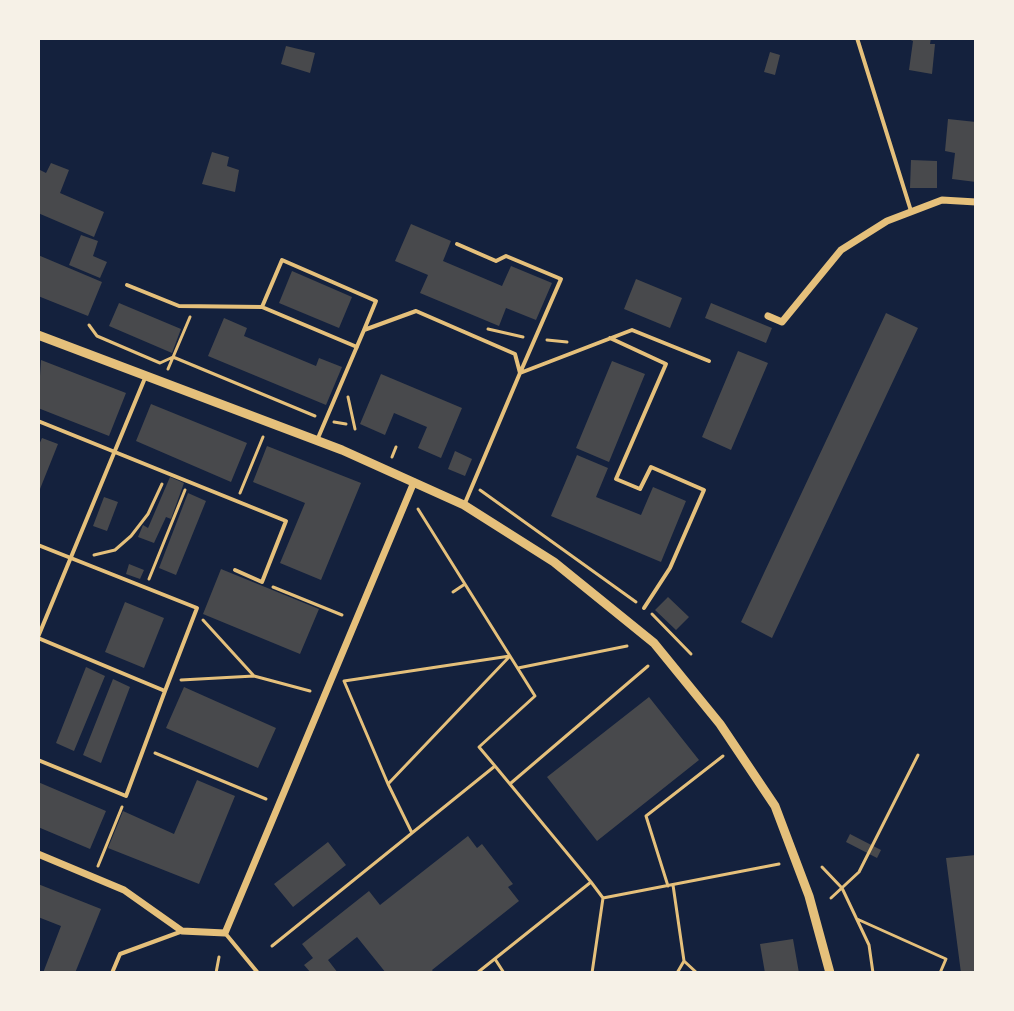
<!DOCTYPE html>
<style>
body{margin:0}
#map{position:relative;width:1014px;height:1011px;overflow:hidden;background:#14213d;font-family:Raleway,sans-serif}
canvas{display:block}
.frame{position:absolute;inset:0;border:40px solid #f6f1e7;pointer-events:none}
</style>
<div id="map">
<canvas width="1014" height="1011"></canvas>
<div class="frame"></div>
</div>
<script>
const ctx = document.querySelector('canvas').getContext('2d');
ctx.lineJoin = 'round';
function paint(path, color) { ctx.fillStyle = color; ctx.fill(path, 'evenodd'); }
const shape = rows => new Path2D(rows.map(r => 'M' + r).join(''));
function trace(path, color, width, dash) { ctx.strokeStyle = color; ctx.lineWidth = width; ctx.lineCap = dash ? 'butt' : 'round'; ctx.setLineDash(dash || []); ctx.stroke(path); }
paint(shape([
 [906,38,931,38,930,44,935,44,932,74,909,70,913,41],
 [286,46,315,53,310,73,281,64],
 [770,52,780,55,775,75,764,72],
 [948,119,976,122,976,182,952,179,955,153,945,151],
 [212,152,229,157,227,166,239,170,235,192,202,184],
 [911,160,937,161,937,188,910,188],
 [51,163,69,170,60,193,104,212,94,237,38,213,38,169,46,173],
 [411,224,451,241,443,261,502,286,511,266,552,283,536,320,506,308,499,326,420,293,428,275,395,261],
 [81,235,98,241,93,256,107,262,100,278,69,265],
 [38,255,102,282,88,316,38,296],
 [292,271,352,297,339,328,279,303],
 [636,279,682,298,670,328,624,309],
 [119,303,181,329,172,353,109,326],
 [711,303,772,328,766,343,705,318],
 [886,313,918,328,772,638,741,622],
 [224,318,247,328,244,336,316,366,319,358,342,367,326,405,208,356],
 [738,351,768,363,731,450,702,437],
 [41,360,126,393,109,436,38,408],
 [612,361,645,374,609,462,576,448],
 [381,374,462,408,441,458,418,448,427,427,394,413,385,435,360,424],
 [151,404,247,443,231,482,136,441],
 [42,438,58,444,38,494,38,447],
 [267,446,361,483,321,580,280,563,305,503,253,482],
 [455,451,472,459,465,476,448,469],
 [577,455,608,468,596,497,641,515,653,487,686,501,661,562,551,516],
 [170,477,184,483,171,519,166,517,154,543,138,537,143,525,148,528],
 [188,493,206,501,176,575,159,568],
 [104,497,118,502,107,531,93,526],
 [129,564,144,570,140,579,126,574],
 [221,569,319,609,300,654,203,614],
 [668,597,689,617,676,630,655,610],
 [125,602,164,618,144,668,105,652],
 [86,667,105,676,74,751,56,743],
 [113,679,130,687,101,763,83,755],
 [184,687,276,728,258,768,166,728],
 [649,697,699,760,597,841,547,777],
 [197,780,235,796,199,884,108,848,123,811,174,834],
 [38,782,106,811,90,849,38,827],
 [850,834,881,850,877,858,846,842],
 [468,836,477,848,482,844,513,884,508,887,519,901,432,970,434,973,386,973,357,937,328,960,338,973,311,973,304,965,313,958,302,944,369,891,380,905],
 [328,842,346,865,293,907,274,884],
 [976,855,976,973,961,973,946,858],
 [38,884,101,909,75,973,43,973,61,926,38,917],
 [793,939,799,973,765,973,760,944]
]), '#48494c');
trace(shape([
 [89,325,97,336,160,363,173,357,315,416],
 [488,329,523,337],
 [547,340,567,342],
 [168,369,190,317],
 [348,397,355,429],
 [334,422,346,424],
 [392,457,396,447],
 [480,490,636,602],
 [240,493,263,437],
 [94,555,115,550,131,536,148,514,162,484],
 [149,579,185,490],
 [273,587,342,615],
 [453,592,465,584],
 [652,614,691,654],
 [203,620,254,676],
 [518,668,627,646],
 [181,680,254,676,310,691],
 [155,753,266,799],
 [511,783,648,666],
 [388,784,510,656,344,681,388,784,412,833],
 [98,866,122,807],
 [822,867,842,888,869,945,873,973],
 [591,882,603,898,779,864],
 [673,885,684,961,697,973],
 [668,886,646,816,723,756],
 [831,898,859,872,918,755],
 [857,919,946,959,940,973],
 [272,946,495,766,479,747,535,696,418,509],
 [495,959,504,973],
 [216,973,219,957],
 [477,973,591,882,495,766],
 [592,973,603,898],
 [677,973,684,961]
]), '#e5c07b', 3);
trace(shape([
 [857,38,911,211],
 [127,285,179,306,262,307],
 [610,338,666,364,616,479,640,489,651,467,704,490,670,568,644,608],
 [357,347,262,307,282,260,376,301,364,330],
 [38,421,286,521,262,582,235,570],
 [318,438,364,330,416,311,515,354,520,373,561,279,506,256,496,261,457,244],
 [465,503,520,373,632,330,709,361],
 [38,545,197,608,165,691],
 [38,637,145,378],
 [38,638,165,691,126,796,38,760],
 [225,933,258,973],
 [112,973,120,954,180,932]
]), '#e5c07b', 4);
trace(shape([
 [768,316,782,322,841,250,887,221,942,200,976,202],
 [38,854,124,890,182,931,225,933,414,482]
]), '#e5c07b', 7);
trace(shape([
 [38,335,342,450,464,505,554,562,654,643,720,724,775,806,809,896,830,973]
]), '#e5c07b', 9);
</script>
